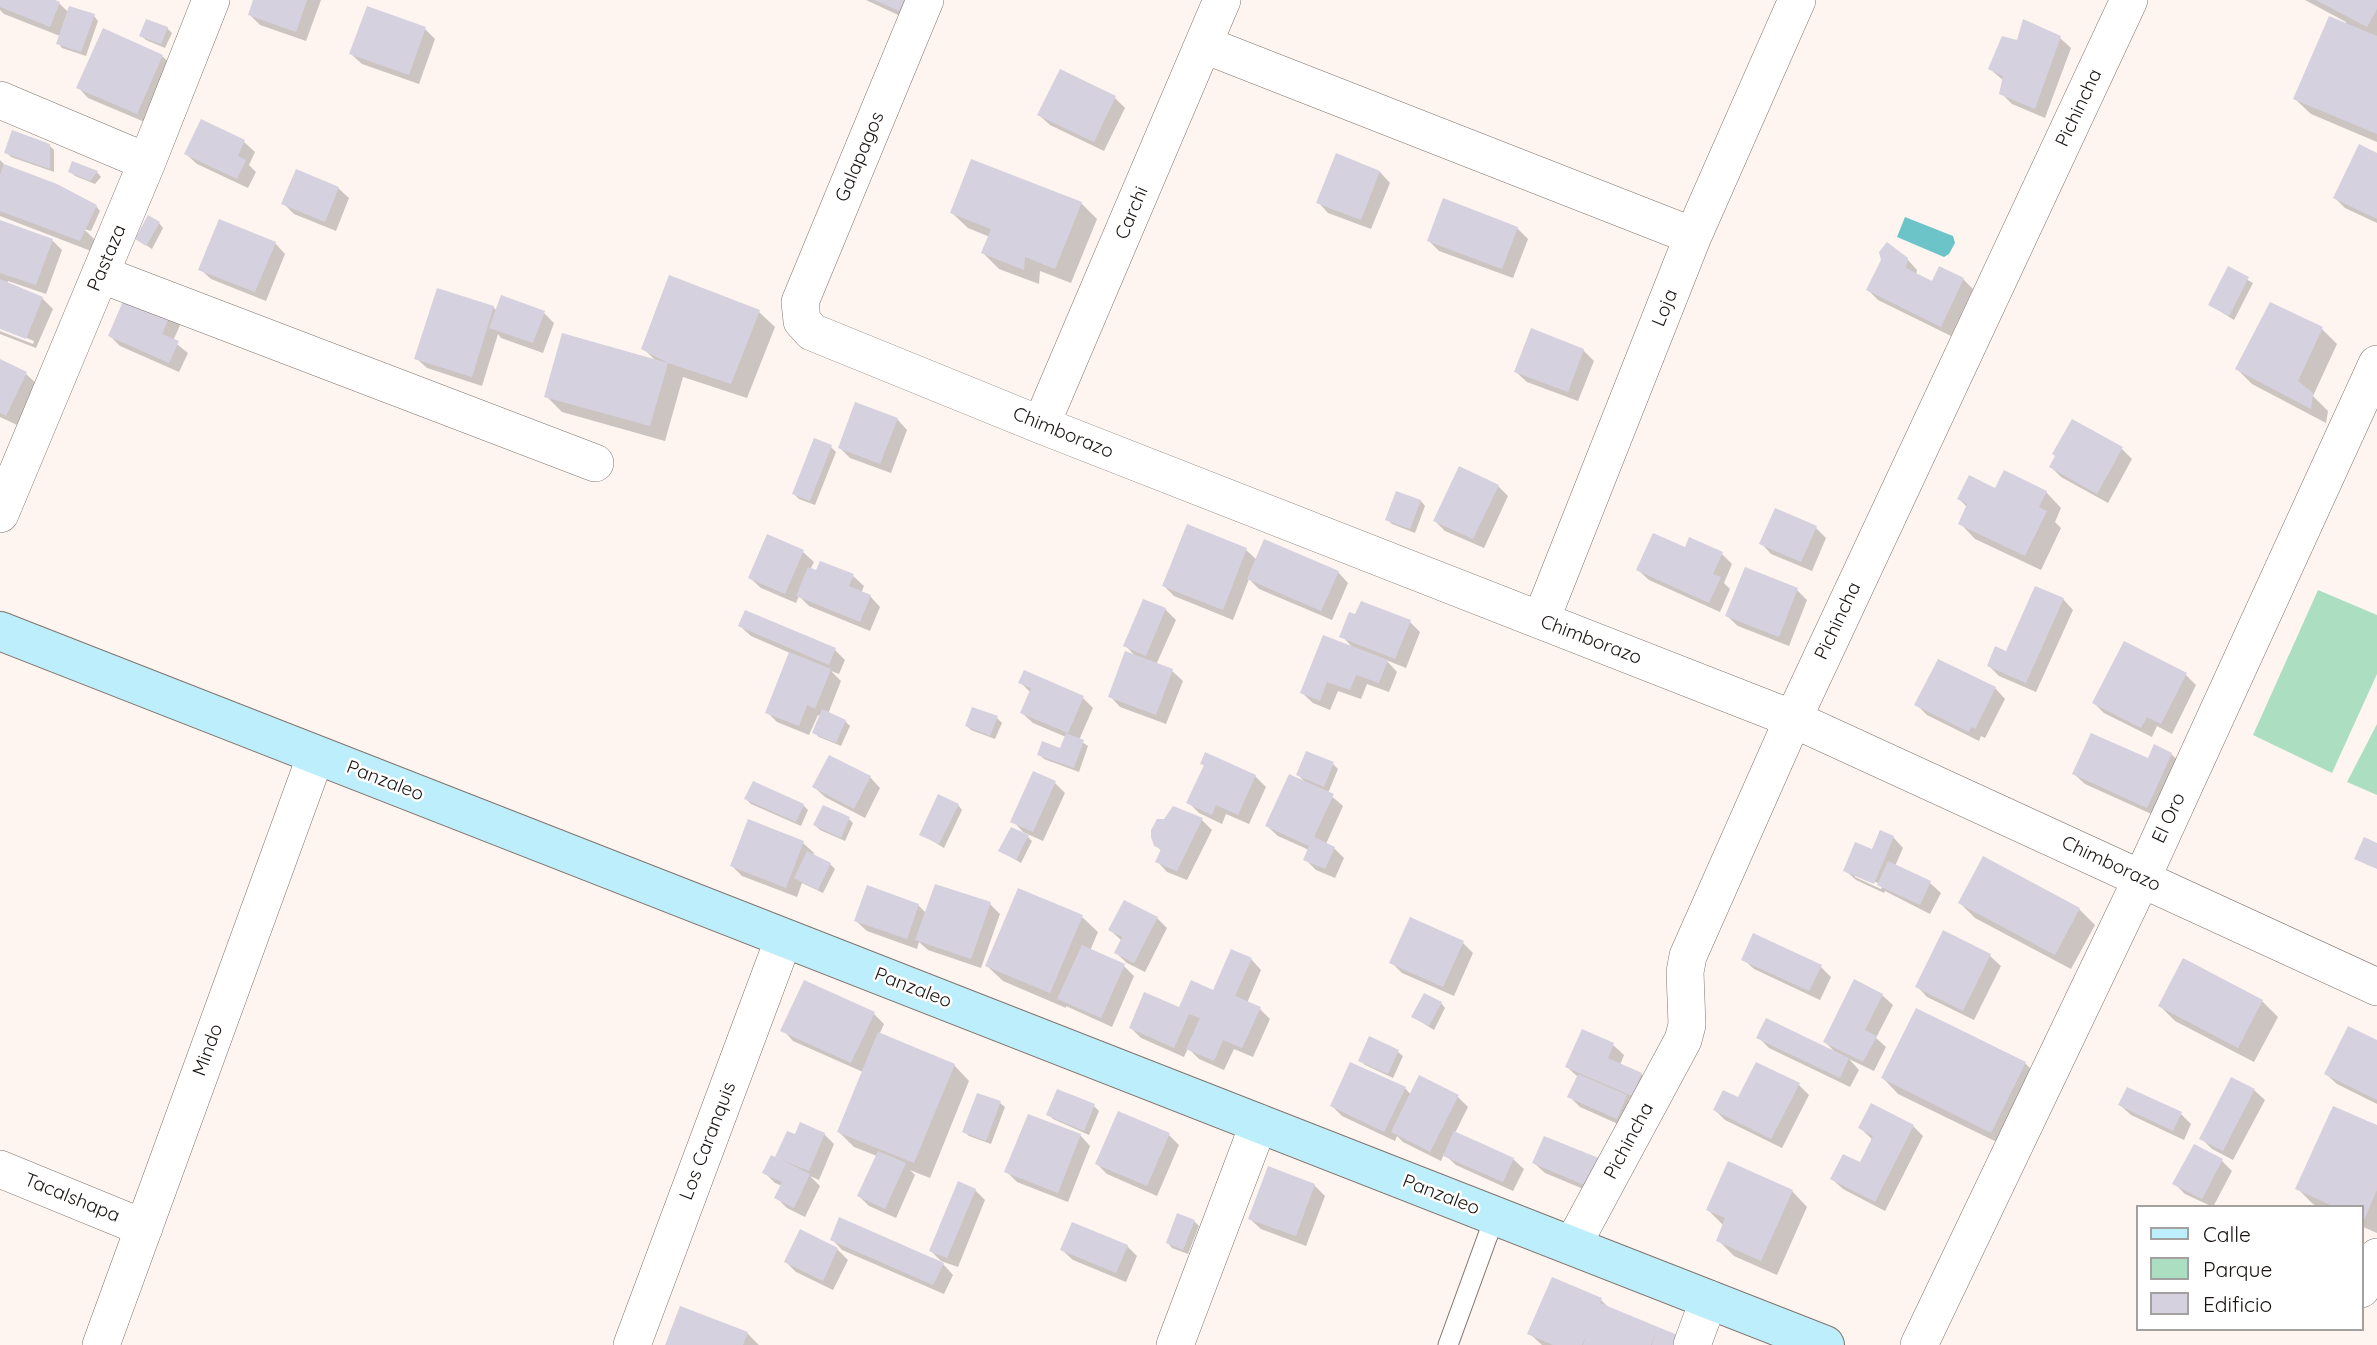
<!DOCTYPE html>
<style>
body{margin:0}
#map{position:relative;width:2377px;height:1345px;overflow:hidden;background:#fef5f0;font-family:Quicksand,sans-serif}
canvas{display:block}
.legend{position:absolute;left:2136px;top:1205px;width:228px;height:126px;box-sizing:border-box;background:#fff;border:2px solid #a3a19f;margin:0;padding:9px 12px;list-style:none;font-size:21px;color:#181310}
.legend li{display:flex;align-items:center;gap:14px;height:35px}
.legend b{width:35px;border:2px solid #a3a19f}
</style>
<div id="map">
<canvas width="2377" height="1345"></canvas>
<ul class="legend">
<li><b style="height:9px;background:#bdeefb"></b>Calle</li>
<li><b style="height:19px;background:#acdfc2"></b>Parque</li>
<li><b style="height:19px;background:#d6d1df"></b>Edificio</li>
</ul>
</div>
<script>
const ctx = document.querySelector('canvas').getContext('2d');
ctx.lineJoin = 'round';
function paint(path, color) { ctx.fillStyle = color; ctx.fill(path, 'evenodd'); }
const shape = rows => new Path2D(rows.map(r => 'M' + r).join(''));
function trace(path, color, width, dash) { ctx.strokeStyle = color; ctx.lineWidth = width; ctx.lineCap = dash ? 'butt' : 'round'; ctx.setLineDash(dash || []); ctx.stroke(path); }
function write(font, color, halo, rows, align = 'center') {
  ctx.font = font + ' Quicksand,sans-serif'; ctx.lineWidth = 5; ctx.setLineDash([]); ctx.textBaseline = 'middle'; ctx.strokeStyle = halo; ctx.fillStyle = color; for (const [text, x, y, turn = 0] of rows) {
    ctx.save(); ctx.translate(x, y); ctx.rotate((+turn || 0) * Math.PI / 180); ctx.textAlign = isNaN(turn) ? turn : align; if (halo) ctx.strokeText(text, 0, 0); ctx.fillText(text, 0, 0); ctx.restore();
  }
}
paint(shape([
 [2318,590,2377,615,2377,674,2332,773,2253,735],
 [2377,724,2377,795,2347,782]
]), '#acdfc2');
paint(shape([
 [1905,217,1953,236,1955,243,1949,254,1944,257,1897,237]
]), '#6cc4c9');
paint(shape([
 [0,0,50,0,59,3,69,13,94,16,98,21,86,56,62,48,58,43,60,36,4,14,0,10],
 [255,0,321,0,306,41,260,25,250,15],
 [866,0,918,0,909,20],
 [2305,0,2377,0,2377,142,2311,114,2295,99,2346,22],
 [167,28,172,33,165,48,146,40,141,36],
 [425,29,435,39,419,84,362,64,351,54],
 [2060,38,2071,48,2045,118,2012,104,2001,93,2004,81,1990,69,2018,43],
 [162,56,173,66,147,123,88,98,78,87],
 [1115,98,1125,108,1104,151,1050,125,1039,115],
 [202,122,244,142,255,152,249,165,256,172,248,188,197,164,186,154],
 [49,145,54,150,54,172,11,157,6,152],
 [2377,155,2377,223,2345,208,2335,198],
 [1337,156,1380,172,1390,183,1371,229,1328,213,1318,202],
 [0,160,7,167,96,206,100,211,91,231,84,229,95,240,91,251,0,216],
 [70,171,97,172,101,177,95,184,75,176],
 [338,188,349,198,336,231,294,214,284,204],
 [1081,203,1097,219,1071,283,1040,271,1039,284,999,269,983,253,990,237,968,228,952,213],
 [0,222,52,240,62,250,46,294,8,281,7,284,42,298,53,309,36,348,0,334,0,331,33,344,34,341,0,327],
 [159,223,163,228,152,249,137,239],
 [1517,228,1528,239,1513,278,1439,251,1429,241],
 [275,243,285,254,266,301,211,279,200,269],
 [1907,259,1917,270,1916,275,1933,283,1963,279,1973,289,1951,336,1878,300,1868,290],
 [2229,269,2253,283,2234,320,2210,305],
 [128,294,181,323,173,341,188,353,179,372,120,346,110,336],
 [493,307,497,311,544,313,554,323,543,353,501,338,498,334,482,386,427,368,416,358],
 [759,312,775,327,747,398,683,377,665,441,562,412,546,396,656,361,643,348],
 [2322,329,2337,344,2313,396,2328,411,2326,423,2252,384,2237,369],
 [1583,350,1594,361,1578,401,1527,382,1516,372],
 [0,361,26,374,37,384,17,425,0,417],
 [897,419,907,430,891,473,850,458,840,448],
 [815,441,831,447,836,452,815,505,799,499,794,494],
 [2122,449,2132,459,2108,503,2061,477,2051,467],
 [1498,486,1508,496,1484,548,1445,531,1435,521],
 [1996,490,2046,492,2061,508,2055,522,2061,528,2041,570,1975,539,1960,523,1967,507,1959,499],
 [1421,501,1425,506,1415,533,1392,524,1387,519],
 [1816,528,1826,538,1812,571,1771,554,1761,543],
 [768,536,803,552,814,562,810,570,853,576,864,586,861,593,870,596,880,607,870,631,809,606,799,596,796,603,761,588,750,578],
 [1686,549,1722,554,1732,564,1724,583,1730,589,1720,612,1649,580,1638,570],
 [1246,550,1257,560,1338,572,1348,583,1332,620,1259,589,1249,579,1233,620,1174,596,1164,586],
 [1797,590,1807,600,1789,646,1738,626,1727,616],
 [2063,599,2073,610,2036,692,1999,676,1989,666,2007,654],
 [1165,609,1176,620,1156,665,1172,671,1183,681,1166,724,1120,707,1110,696,1137,658,1125,645],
 [1410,622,1420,632,1406,668,1386,660,1397,672,1389,692,1367,684,1361,699,1338,691,1330,710,1313,703,1302,693,1354,649,1342,636],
 [740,626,835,650,845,660,839,674,831,671,841,681,828,714,845,721,850,726,841,746,819,737,813,732,821,716,818,715,809,735,777,722,767,712,790,653,751,636],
 [2124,644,2186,675,2196,685,2172,734,2157,726,2152,737,2104,713,2094,703],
 [1020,682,1083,698,1093,708,1079,740,1088,746,1079,772,1044,759,1039,754,1061,750,1066,737,1033,723,1022,713,1031,693],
 [1995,688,2005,699,1985,738,1981,736,1979,741,1927,715,1917,705],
 [997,718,1002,723,995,739,971,730,967,726],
 [1206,754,1255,776,1266,787,1249,824,1226,814,1222,824,1199,813,1189,803,1205,767,1202,763],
 [2171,754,2182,764,2158,817,2085,784,2074,774],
 [1333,764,1338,769,1328,793,1343,806,1326,844,1334,848,1344,858,1335,878,1316,870,1305,859,1309,850,1278,836,1267,826,1306,783,1298,775],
 [870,777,880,788,865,818,825,797,814,787],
 [1055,783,1065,793,1043,841,1023,832,1013,821],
 [746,799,803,805,808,810,801,826,751,804],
 [958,805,962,810,944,848,921,834],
 [849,819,853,823,845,841,820,830,815,825],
 [1202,820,1212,830,1187,880,1167,872,1157,861,1162,851,1155,845],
 [749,822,803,843,814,853,813,856,830,864,835,869,823,893,802,883,797,897,742,876,732,866],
 [1027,836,1032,841,1021,863,1001,851],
 [1893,837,1903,848,1895,866,1930,883,1941,893,1930,914,1885,891,1884,893,1856,880,1845,870],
 [1855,874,1883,885,1881,889,1855,877],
 [1960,903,2079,909,2095,925,2071,969,1975,918],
 [990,904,1000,914,981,968,928,950,919,942,917,949,867,931,856,921,918,905,926,913],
 [1082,917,1098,932,1090,951,1124,966,1134,976,1112,1027,1066,1006,1066,1008,1003,981,987,966],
 [1157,918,1167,928,1145,972,1127,963,1116,953,1122,941,1110,930],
 [1944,933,1990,956,2001,966,1974,1020,1927,997,1917,986],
 [1463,943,1473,953,1454,996,1402,973,1391,962],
 [1251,959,1261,970,1247,1003,1260,1009,1270,1019,1253,1057,1234,1049,1224,1070,1199,1059,1188,1048,1184,1057,1141,1038,1131,1028,1180,1010,1213,992],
 [1743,959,1820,966,1831,977,1820,1000,1754,969],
 [1882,995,1893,1005,1876,1038,1886,1047,1874,1071,1849,1059,1859,1070,1850,1087,1769,1048,1759,1038,1835,1052,1825,1042],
 [2262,1001,2278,1017,2254,1062,2175,1021,2160,1006],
 [1441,1003,1445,1008,1434,1030,1413,1017],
 [874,1014,884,1024,879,1035,954,1065,969,1081,930,1178,910,1170,915,1175,896,1218,869,1206,859,1196,877,1156,854,1147,839,1132,863,1072,793,1041,783,1030],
 [1583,1031,1613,1045,1624,1055,1620,1065,1641,1074,1652,1085,1643,1105,1628,1099,1636,1107,1627,1128,1580,1107,1569,1096,1578,1077,1567,1067],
 [2377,1042,2377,1104,2337,1084,2326,1074],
 [1398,1052,1403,1056,1393,1078,1365,1065,1360,1060],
 [2025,1063,2040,1079,2007,1147,1898,1094,1883,1078],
 [2232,1079,2254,1090,2265,1100,2233,1160,2212,1149,2201,1138],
 [1799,1085,1809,1095,1782,1148,1725,1120,1715,1110,1739,1100],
 [1405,1088,1411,1095,1458,1097,1468,1107,1455,1133,1513,1159,1524,1169,1513,1191,1456,1165,1444,1154,1441,1161,1403,1142,1397,1136,1395,1141,1342,1116,1332,1106],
 [1058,1091,1094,1106,1099,1111,1089,1135,1053,1119,1048,1114],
 [1000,1103,1005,1107,991,1144,969,1136,964,1132],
 [2120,1105,2181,1114,2191,1124,2184,1140,2131,1115],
 [1913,1126,1923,1136,1885,1211,1843,1189,1832,1179,1861,1164,1873,1140,1860,1128],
 [2377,1127,2377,1233,2361,1226,2361,1207,2319,1207,2313,1204,2297,1188],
 [824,1134,834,1144,819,1180,810,1176,820,1186,805,1217,787,1208,777,1198,782,1186,775,1183,765,1173,796,1136],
 [1080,1135,1090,1146,1068,1202,1017,1182,1007,1172],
 [1169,1135,1179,1145,1157,1196,1107,1174,1097,1164],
 [1545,1138,1605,1198,1545,1173,1534,1163],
 [2195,1146,2222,1161,2232,1171,2213,1207,2185,1194,2175,1184],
 [1314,1185,1325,1196,1306,1246,1261,1229,1250,1219],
 [975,1190,985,1200,958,1267,941,1261,931,1251],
 [1792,1191,1807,1207,1777,1275,1734,1256,1718,1240,1724,1226,1708,1210],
 [1194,1221,1199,1226,1188,1254,1172,1248,1168,1243],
 [832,1239,943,1264,953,1275,944,1294,842,1250],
 [1127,1246,1137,1256,1126,1282,1073,1260,1062,1250],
 [837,1249,848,1260,833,1290,796,1272,786,1262],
 [1601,1300,1610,1309,1694,1345,1542,1345,1530,1334],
 [747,1333,759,1345,667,1345]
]), '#0003');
paint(shape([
 [0,0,55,0,60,2,50,27,0,7],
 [253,0,307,0,296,32,248,15],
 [874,0,904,0,899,11],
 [2316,0,2377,0,2377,9,2367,27],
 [69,6,95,14,81,52,56,44],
 [367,6,426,27,409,75,349,54],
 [2329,16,2377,36,2377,134,2293,99],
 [146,19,168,27,161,44,139,36],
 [2023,19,2061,36,2035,109,1999,94,2003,76,1988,69,2002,36,2017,40],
 [103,28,163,55,137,114,76,88],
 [1060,69,1116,96,1094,142,1037,115],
 [201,119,245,140,238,156,246,160,237,179,184,154],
 [12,130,50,144,50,169,4,153],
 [2359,144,2377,153,2377,219,2333,198],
 [1336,153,1380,171,1361,220,1316,203],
 [971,159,1082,202,1055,269,1025,257,1024,270,981,253,991,229,950,213],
 [72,161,98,171,90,181,68,172],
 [4,164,57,184,97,205,80,241,0,211,0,175],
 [296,169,339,187,325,222,281,204],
 [1443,198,1518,227,1502,269,1427,241],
 [148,215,160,222,146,246,135,239],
 [219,219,276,242,255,292,198,270],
 [0,220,53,239,36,285,0,273],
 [1887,242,1908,258,1906,268,1932,281,1939,266,1964,278,1941,327,1866,290,1881,260,1879,252],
 [2228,266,2249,277,2229,316,2208,305],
 [669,275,760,310,731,384,668,363,641,349],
 [0,279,43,297,26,339,0,329],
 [437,288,494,306,472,377,414,359],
 [127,292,172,311,162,334,179,341,169,363,108,336],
 [501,295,545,311,533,343,489,328],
 [2270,302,2323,327,2298,381,2313,393,2311,409,2235,369],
 [1531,328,1584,349,1568,392,1514,372],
 [562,333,668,363,650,426,544,397],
 [0,359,27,372,6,416,0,413],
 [855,402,898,418,880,464,838,448],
 [2072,419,2123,447,2097,494,2049,467,2055,456,2052,454],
 [814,438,832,445,810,501,792,494],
 [1459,466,1499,485,1473,539,1433,521],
 [2004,470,2047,491,2039,507,2047,511,2025,556,1958,524,1967,504,1957,499,1969,475,1995,488],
 [1396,491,1421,500,1410,529,1385,520],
 [1775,508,1817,526,1801,562,1759,544],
 [1187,524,1247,548,1223,610,1162,586],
 [1653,533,1685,547,1689,537,1723,552,1713,574,1721,577,1709,603,1636,570],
 [767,534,804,550,785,594,748,578],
 [1264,539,1339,571,1321,611,1247,579],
 [820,561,854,574,849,586,871,595,860,622,796,596,808,567,816,570],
 [1745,567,1798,588,1779,637,1725,616],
 [2035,586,2064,598,2026,683,1987,666,1995,646,2006,651],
 [1143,599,1166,608,1146,656,1123,646],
 [1361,601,1411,620,1395,659,1339,637,1349,612,1355,614],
 [745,610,836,648,829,665,738,626],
 [1323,635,1388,660,1379,683,1356,675,1350,690,1327,682,1320,701,1300,693],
 [2124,641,2187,673,2161,724,2147,717,2141,728,2092,703],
 [1125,651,1173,669,1156,715,1108,697],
 [789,652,831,669,815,709,807,705,799,726,765,713],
 [1938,659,1996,687,1975,729,1971,727,1969,732,1914,705],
 [1024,670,1084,696,1068,733,1020,713,1031,688,1018,683],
 [972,707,998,716,990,736,965,726],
 [822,709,846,720,836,743,812,733],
 [1066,733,1084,740,1074,768,1037,755,1042,741,1060,748],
 [2091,733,2148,758,2154,744,2172,753,2147,808,2072,774],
 [1306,751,1334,762,1324,787,1296,775],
 [1205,752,1256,775,1238,815,1216,805,1212,815,1186,803,1204,765,1200,764],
 [829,755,871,776,854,809,812,787],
 [1033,771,1056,781,1033,832,1010,822],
 [1289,774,1334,794,1314,837,1335,847,1325,869,1303,860,1309,846,1265,826],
 [753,781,804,804,796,822,744,799],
 [938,794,959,804,939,844,919,835],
 [823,805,850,817,841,838,813,825],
 [1173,806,1203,818,1177,871,1155,862,1161,849,1154,846,1151,837,1151,830,1157,819,1164,819],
 [748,819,804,841,786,888,730,866],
 [1011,827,1029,835,1016,860,998,851],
 [1880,830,1894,836,1874,884,1843,871,1855,842,1872,849],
 [2364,837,2377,843,2377,869,2354,859],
 [807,851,831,863,818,890,794,878],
 [1983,856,2080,908,2055,955,1958,903],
 [1888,861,1931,881,1920,905,1877,885],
 [935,884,991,902,971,959,915,940],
 [867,885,919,904,907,939,854,921],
 [1018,888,1083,915,1050,993,985,966],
 [1124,900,1158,917,1134,963,1114,953,1122,937,1108,930],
 [1410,917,1464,941,1443,987,1389,963],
 [1943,930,1991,954,1963,1011,1915,987],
 [1753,933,1822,965,1809,991,1741,960],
 [1082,945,1125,964,1101,1018,1057,999],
 [1231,949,1252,958,1235,996,1261,1007,1242,1048,1223,1040,1214,1061,1186,1049,1200,1018,1189,1014,1174,1048,1129,1028,1144,992,1179,1007,1191,980,1213,990],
 [2183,958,2263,1000,2238,1048,2158,1006],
 [1854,979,1883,994,1865,1030,1877,1036,1863,1062,1823,1042],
 [804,980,875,1012,851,1063,780,1031],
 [1424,993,1442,1002,1429,1026,1411,1017],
 [1916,1008,2026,1062,1991,1133,1881,1078],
 [1766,1018,1849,1058,1840,1078,1756,1038],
 [2348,1026,2377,1040,2377,1100,2324,1074],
 [1582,1029,1614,1043,1608,1058,1642,1073,1632,1096,1565,1067],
 [878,1032,955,1064,914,1163,837,1132],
 [1369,1036,1399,1050,1388,1074,1358,1061],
 [1350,1062,1406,1087,1384,1132,1330,1106],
 [1756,1062,1800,1083,1771,1139,1713,1110,1723,1090,1738,1097],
 [1578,1074,1627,1095,1617,1119,1567,1097],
 [1419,1075,1459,1095,1430,1152,1391,1132],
 [2231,1077,2255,1089,2223,1151,2199,1139],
 [2127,1087,2182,1112,2173,1131,2118,1105],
 [1057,1089,1095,1104,1084,1131,1046,1115],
 [977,1093,1001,1101,986,1141,962,1132],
 [1871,1103,1914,1125,1875,1202,1830,1179,1843,1154,1860,1162,1873,1136,1858,1128],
 [2333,1106,2377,1125,2377,1190,2364,1220,2361,1218,2361,1207,2335,1207,2295,1189],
 [1118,1111,1170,1133,1147,1186,1095,1164],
 [1028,1114,1081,1134,1058,1193,1004,1172],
 [800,1122,825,1133,809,1171,780,1159,810,1174,794,1208,774,1198,782,1182,762,1173,771,1155,775,1157,787,1131,795,1134],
 [1454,1131,1514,1158,1503,1182,1443,1156],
 [1544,1136,1606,1161,1594,1189,1532,1163],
 [2194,1144,2223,1159,2202,1199,2172,1184],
 [878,1151,906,1163,885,1209,857,1196],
 [1728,1161,1793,1190,1761,1261,1716,1241,1725,1218,1706,1210],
 [1268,1166,1315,1184,1296,1236,1248,1219],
 [958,1181,976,1189,947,1258,929,1251],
 [1177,1213,1195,1220,1183,1250,1166,1243],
 [839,1217,944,1263,933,1285,830,1240],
 [1072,1222,1128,1245,1116,1273,1060,1250],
 [800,1229,838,1248,823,1281,784,1262],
 [1552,1277,1602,1298,1600,1303,1692,1341,1690,1345,1652,1345,1657,1330,1651,1345,1583,1345,1586,1336,1582,1345,1553,1345,1527,1334],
 [680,1306,748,1332,743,1345,665,1345]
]), '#d6d1df');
const lane = shape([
 [1448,1345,1495,1216]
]);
const street = shape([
 [925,0,800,302,802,321,812,332,1041,425,1793,719,2377,987],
 [1205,45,1693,236],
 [0,100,147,162],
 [100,274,595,463],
 [1041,425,1222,0],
 [0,514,147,162,211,0],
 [1541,620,1693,236,1797,0],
 [0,1169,144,1228],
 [1572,1246,1683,1040,1687,1025,1685,972,1688,956,1793,719,2129,0],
 [2361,1289,2377,1257],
 [101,1345,316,755],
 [632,1345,784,938],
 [1175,1345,1259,1123],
 [1692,1345,1709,1299],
 [1919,1345,2142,878,2377,364]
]);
const secondary = shape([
 [0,631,1825,1345]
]);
trace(lane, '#82746d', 21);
trace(street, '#82746d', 38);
trace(secondary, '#82746d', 40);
trace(lane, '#fff', 19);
trace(street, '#fff', 37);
trace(secondary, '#bdeefb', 38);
write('19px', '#181310', '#fff', [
 ["Pichincha",2079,108,-65],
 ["Galapagos",860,157,-67],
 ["Carchi",1132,213,-67],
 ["Pastaza",107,258,-67],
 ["Loja",1665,308,-68],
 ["Chimborazo",1063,433,22],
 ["Pichincha",1838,621,-65],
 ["Chimborazo",1591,640,21],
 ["Panzaleo",385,781,21],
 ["El Oro",2169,818,-65],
 ["Chimborazo",2111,864,25],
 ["Panzaleo",913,988,21],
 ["Mindo",208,1050,-70],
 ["Los Caranquis",708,1141,-69],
 ["Pichincha",1629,1141,-62],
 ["Panzaleo",1441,1195,21],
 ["Tacalshapa",72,1198,22]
]);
</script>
